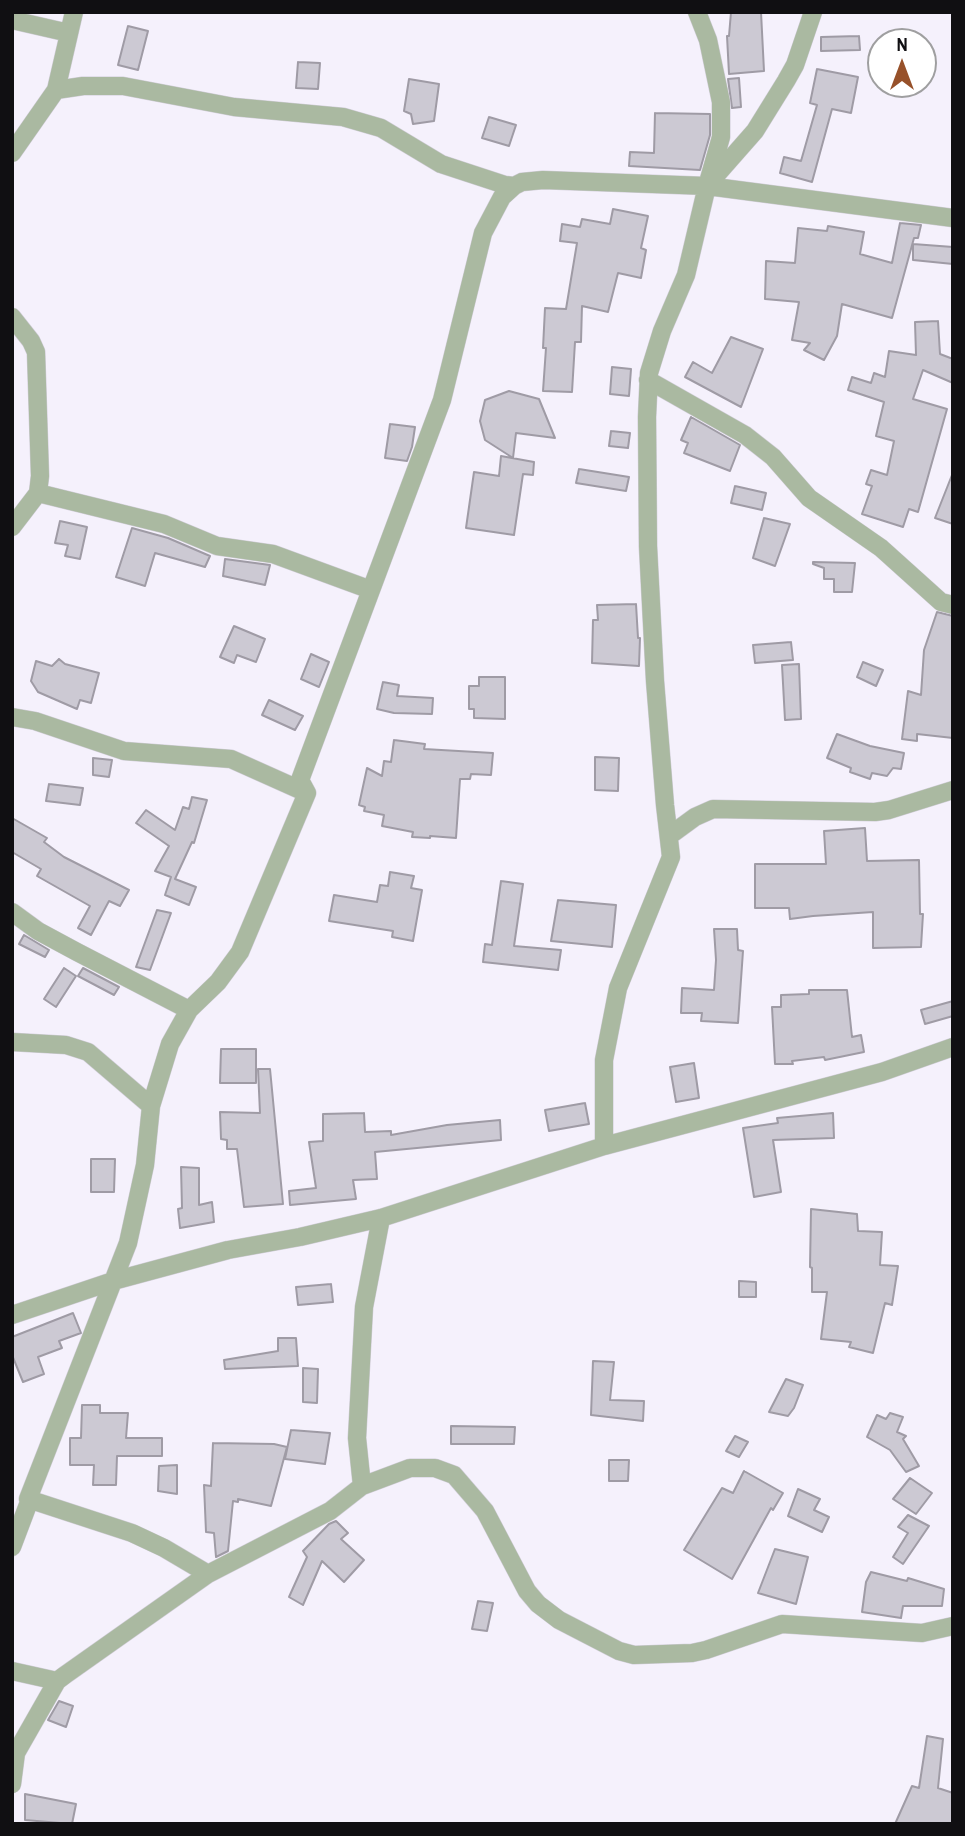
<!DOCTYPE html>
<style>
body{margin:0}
#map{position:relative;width:965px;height:1836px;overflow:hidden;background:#f5f1fc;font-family:"Archivo Narrow",sans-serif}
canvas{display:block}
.frame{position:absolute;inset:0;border:14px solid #100f12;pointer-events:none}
.north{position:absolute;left:867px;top:28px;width:70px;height:70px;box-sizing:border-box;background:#fff;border:2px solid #9f9fa0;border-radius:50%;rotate:0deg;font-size:19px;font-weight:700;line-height:28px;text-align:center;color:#100f12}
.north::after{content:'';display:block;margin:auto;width:24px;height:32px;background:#97512a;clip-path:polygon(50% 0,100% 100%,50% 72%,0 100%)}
</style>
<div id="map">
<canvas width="965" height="1836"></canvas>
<div class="frame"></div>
<div class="north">N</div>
</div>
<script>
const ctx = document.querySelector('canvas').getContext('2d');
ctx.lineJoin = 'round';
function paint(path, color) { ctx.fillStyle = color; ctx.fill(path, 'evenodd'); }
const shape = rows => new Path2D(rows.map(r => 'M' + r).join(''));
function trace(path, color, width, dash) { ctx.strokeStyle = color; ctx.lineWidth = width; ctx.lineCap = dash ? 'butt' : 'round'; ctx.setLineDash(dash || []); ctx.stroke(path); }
const building = shape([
 [731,12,761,12,764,71,729,74,727,36,729,36,731,12],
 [128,26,148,31,138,70,118,65,128,26],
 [859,36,860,50,821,51,821,37,859,36],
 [298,62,320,63,318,89,296,88,298,62],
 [817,69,858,77,851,113,832,109,812,182,780,173,784,157,801,161,817,105,810,103,817,69],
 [739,78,741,107,732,108,728,79,739,78],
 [409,79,439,84,434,121,413,124,411,114,404,111,409,79],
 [655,113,710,114,710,135,700,170,629,166,630,152,654,153,655,113],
 [489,117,516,125,509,146,482,138,489,117],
 [613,209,648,216,641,248,646,250,641,278,618,273,608,312,582,306,581,342,575,342,572,392,543,391,546,348,543,348,545,308,566,309,577,243,560,241,562,224,580,227,582,219,610,224,613,209],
 [900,223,921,225,918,238,914,238,892,318,842,304,837,336,824,360,804,350,810,343,792,340,799,302,765,299,766,261,795,263,798,228,827,231,828,226,864,232,860,254,892,263,900,223],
 [913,244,953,247,953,264,913,260,913,244],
 [938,321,940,354,953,359,953,383,923,370,913,399,947,409,918,512,909,509,903,527,862,514,872,486,866,484,871,470,887,475,894,441,876,436,884,402,848,390,852,377,871,383,874,373,885,377,889,351,916,355,915,322,938,321],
 [731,337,763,349,741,407,685,377,693,362,712,373,731,337],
 [612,367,631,369,629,396,610,394,612,367],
 [509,391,539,399,555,438,516,433,513,458,485,440,480,421,485,400,509,391],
 [691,417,740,445,730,471,684,453,688,443,681,440,691,417],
 [390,424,415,427,412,447,407,461,385,458,390,424],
 [611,431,630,433,628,448,609,446,611,431],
 [501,456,534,462,533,475,523,474,514,535,466,528,474,472,499,476,501,456],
 [579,469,629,477,626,491,576,483,579,469],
 [952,475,953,475,953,524,935,518,952,475],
 [735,486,766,493,762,510,731,503,735,486],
 [764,518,790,524,775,566,753,558,764,518],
 [60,521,87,527,80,559,65,556,68,545,55,543,60,521],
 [132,528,168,538,210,556,205,567,155,553,145,586,116,577,132,528],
 [225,559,270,565,265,585,223,576,225,559],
 [813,562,855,563,852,592,834,592,834,579,824,579,824,568,813,564,813,562],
 [636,604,638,638,640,638,639,666,592,663,593,620,598,620,597,605,636,604],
 [937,612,953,616,953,738,917,734,917,741,902,739,908,691,921,695,924,650,937,612],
 [234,626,265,639,256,662,237,655,234,663,220,657,234,626],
 [791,642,793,660,755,663,753,645,791,642],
 [311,654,329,662,319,687,301,679,311,654],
 [59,659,65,664,99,673,91,703,80,700,77,709,38,692,31,681,36,661,52,666,59,659],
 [863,662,883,670,876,686,857,677,863,662],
 [799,664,801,719,785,720,782,665,799,664],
 [479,677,505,677,505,719,474,718,474,709,469,709,469,686,479,686,479,677],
 [383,682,399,685,397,696,433,698,432,714,394,713,377,709,383,682],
 [269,700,303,716,295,730,262,715,269,700],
 [837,734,870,746,904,753,901,769,893,768,887,776,872,773,870,779,850,772,851,768,827,758,837,734],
 [394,740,425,744,424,749,493,753,491,775,471,774,470,779,460,779,456,838,430,836,430,838,412,837,413,832,382,826,384,815,364,811,365,807,359,805,367,768,382,776,384,761,391,762,394,740],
 [595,757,619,758,618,791,595,790,595,757],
 [93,758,112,760,109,777,93,775,93,758],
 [49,784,83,788,80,805,46,801,49,784],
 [192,797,207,800,194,843,192,842,175,879,196,887,189,905,165,895,171,877,155,871,169,846,136,823,146,810,175,830,183,807,189,809,192,797],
 [12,818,47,838,44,842,64,857,129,890,120,906,109,901,91,935,78,928,90,906,37,876,41,869,12,852,12,818],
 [865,828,867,861,919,860,920,914,923,914,921,947,873,948,873,912,813,916,790,919,789,908,755,908,755,864,826,864,824,831,865,828],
 [390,872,414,876,411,888,422,890,413,941,392,937,393,931,329,921,334,895,377,902,380,885,388,886,390,872],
 [501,881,523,884,514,946,561,950,558,970,483,962,485,944,492,945,501,881],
 [558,900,616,905,612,947,551,941,558,900],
 [157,910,171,913,150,970,136,967,157,910],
 [714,929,737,929,738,950,743,951,738,1023,701,1021,702,1013,681,1013,682,988,714,990,716,960,714,929],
 [24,935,49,950,45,957,19,944,24,935],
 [64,968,76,976,56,1007,44,999,64,968],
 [83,968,119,987,114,995,78,976,83,968],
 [809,990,847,990,852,1037,861,1035,864,1052,825,1060,824,1057,792,1061,793,1064,775,1064,772,1007,781,1007,781,995,809,994,809,990],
 [953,1001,953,1016,925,1024,921,1010,953,1001],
 [221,1049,256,1049,256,1083,220,1083,221,1049],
 [694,1063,699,1098,676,1102,670,1067,694,1063],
 [258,1069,270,1069,283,1204,244,1207,237,1149,227,1149,227,1140,221,1139,220,1112,260,1113,258,1069],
 [585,1103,589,1124,549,1131,545,1110,585,1103],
 [364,1113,365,1132,391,1131,391,1135,447,1125,500,1120,501,1140,375,1152,377,1179,353,1180,356,1199,290,1205,289,1191,316,1188,309,1142,323,1141,323,1114,364,1113],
 [833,1113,834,1138,773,1140,781,1192,754,1197,743,1128,778,1123,777,1118,833,1113],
 [91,1159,115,1159,114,1192,91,1192,91,1159],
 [181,1167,199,1168,199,1205,212,1202,214,1222,180,1228,178,1209,182,1208,181,1167],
 [811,1209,857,1214,858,1231,882,1232,880,1265,898,1266,892,1305,885,1303,873,1353,849,1347,851,1342,821,1339,827,1292,812,1292,812,1268,810,1267,811,1209],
 [739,1281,756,1282,756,1297,739,1297,739,1281],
 [331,1284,333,1302,298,1305,296,1287,331,1284],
 [73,1313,81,1333,59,1341,62,1348,38,1357,44,1374,23,1382,12,1355,12,1337,73,1313],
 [278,1338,296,1338,298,1366,225,1369,224,1360,278,1351,278,1338],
 [593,1361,614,1362,610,1400,644,1401,643,1421,591,1415,593,1361],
 [303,1368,318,1369,317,1403,303,1402,303,1368],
 [786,1379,803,1385,794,1408,788,1416,769,1412,786,1379],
 [82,1405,100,1405,100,1413,128,1413,126,1438,162,1438,162,1456,117,1456,116,1485,93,1485,94,1465,70,1465,70,1438,81,1438,82,1405],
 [890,1413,903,1417,897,1432,906,1436,903,1439,919,1466,906,1472,890,1450,867,1437,877,1415,886,1419,890,1413],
 [451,1426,515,1427,514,1444,451,1444,451,1426],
 [291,1430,330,1433,325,1464,285,1459,291,1430],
 [735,1436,748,1442,739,1457,726,1451,735,1436],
 [213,1443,274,1444,287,1447,271,1506,238,1499,238,1502,233,1501,228,1551,216,1557,214,1533,206,1532,204,1485,211,1486,213,1443],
 [609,1460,629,1460,628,1481,609,1481,609,1460],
 [177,1465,177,1494,158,1491,159,1466,177,1465],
 [744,1471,783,1493,773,1510,771,1508,732,1579,684,1550,722,1488,733,1493,744,1471],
 [910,1478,932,1493,916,1514,893,1499,910,1478],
 [798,1489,820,1499,814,1510,829,1517,822,1532,788,1516,798,1489],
 [908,1515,929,1526,903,1564,893,1557,908,1533,898,1527,908,1515],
 [336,1521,348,1533,341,1539,364,1560,344,1582,322,1561,303,1605,289,1597,307,1557,303,1551,329,1524,336,1521],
 [775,1549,808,1557,796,1604,758,1593,775,1549],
 [871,1572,907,1581,908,1578,944,1589,942,1606,903,1606,901,1618,862,1612,866,1582,871,1572],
 [478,1601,493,1603,487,1631,472,1629,478,1601],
 [59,1701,73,1706,66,1727,48,1720,59,1701],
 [927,1736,943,1739,938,1788,953,1793,953,1824,895,1824,912,1786,919,1788,927,1736],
 [25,1794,76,1804,72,1824,25,1820,25,1794]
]);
paint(building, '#ccc9d3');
trace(building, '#9f9ba5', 2);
const street = shape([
 [12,20,69,33],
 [56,90,83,86,123,86,234,107,343,117,381,128,441,164,505,185,514,186,522,182,543,180,707,186,953,218],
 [12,153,56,90,74,12],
 [711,181,755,131,786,81,795,65,813,12],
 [12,317,31,341,36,352,40,476,38,493,12,527],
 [648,380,745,435,773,457,809,498,881,548,941,602,953,605],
 [38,493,164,524,217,546,273,554,371,590],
 [12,717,35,721,124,751,231,759,307,793],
 [669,836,695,817,713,809,875,812,889,810,953,790],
 [12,912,38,931,77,952,189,1010],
 [12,1042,66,1045,88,1052,151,1106],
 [604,1146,604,1060,618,988,671,857,665,805,655,681,648,546,647,417,649,373,662,331,686,275,707,186,721,137,721,102,708,40,697,12],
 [12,1315,113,1281,228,1250,300,1237,381,1218,604,1146,882,1072,953,1047],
 [362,1486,357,1438,364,1307,381,1218],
 [28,1499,132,1533,164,1548,208,1574],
 [12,1547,29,1502,28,1499,128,1243,145,1165,151,1106,170,1044,189,1010,218,982,240,952,307,793,300,780,442,400,483,233,502,197,514,186],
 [12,1671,57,1681],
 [12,1784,16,1753,57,1681,65,1675,208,1574,330,1511,362,1486,410,1468,435,1468,454,1475,485,1511,527,1591,538,1604,559,1620,619,1651,634,1655,692,1653,706,1650,782,1624,922,1633,953,1626]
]);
trace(street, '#d0cdd7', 19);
trace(street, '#aab9a1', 18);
</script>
